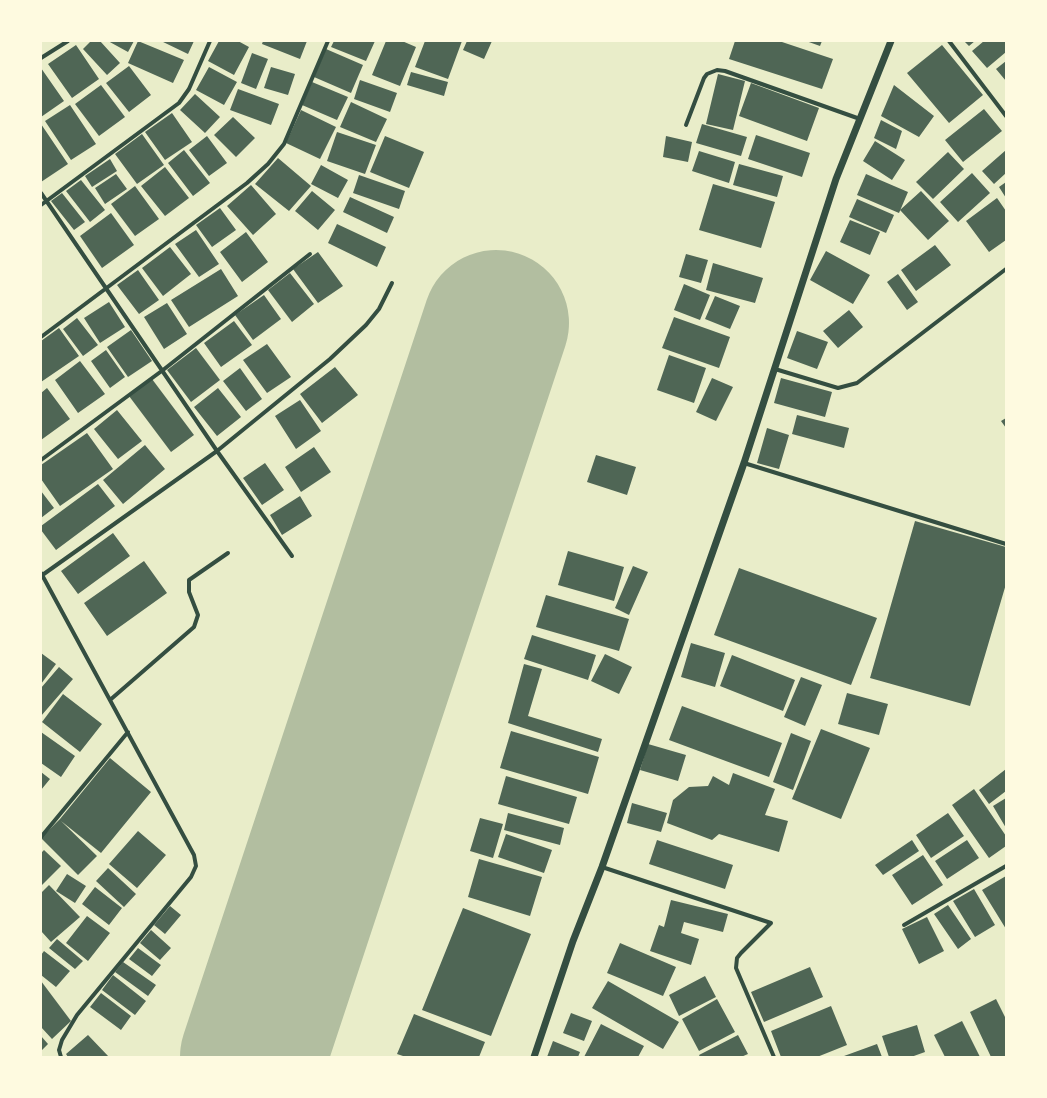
<!DOCTYPE html>
<style>
body{margin:0}
#map{position:relative;width:1047px;height:1098px;overflow:hidden;background:#e9edc9;font-family:Quicksand,sans-serif}
canvas{display:block}
.frame{position:absolute;inset:0;border:42px solid #fefae0;pointer-events:none}
</style>
<div id="map">
<canvas width="1047" height="1098"></canvas>
<div class="frame"></div>
</div>
<script>
const ctx = document.querySelector('canvas').getContext('2d');
ctx.lineJoin = 'round';
const shape = rows => new Path2D(rows.map(r => 'M' + r).join(''));
function trace(path, color, width, dash) { ctx.strokeStyle = color; ctx.lineWidth = width; ctx.lineCap = dash ? 'butt' : 'round'; ctx.setLineDash(dash || []); ctx.stroke(path); }
function paint(path, color) { ctx.fillStyle = color; ctx.fill(path, 'evenodd'); }
trace(shape([
 [253,1057,496,323]
]), '#b2bea0', 146);
paint(shape([
 [91,41,100,41,120,63,107,75,83,49],
 [108,41,134,41,128,52],
 [138,41,184,60,173,83,128,63],
 [161,41,194,41,188,54],
 [219,41,238,41,249,47,234,75,208,61],
 [263,41,307,41,300,59,262,44],
 [334,41,375,41,366,61,331,47],
 [386,41,402,41,416,47,400,86,372,75],
 [425,41,462,41,448,79,415,67],
 [467,41,492,41,484,59,463,50],
 [735,41,779,41,833,59,822,89,729,59],
 [806,41,822,41,820,46],
 [964,41,975,41,969,46],
 [984,41,1006,41,1006,52,987,68,972,51],
 [76,45,99,79,72,98,48,64],
 [942,45,983,95,949,123,907,73],
 [326,49,363,65,351,93,314,77],
 [252,53,268,59,256,89,241,83],
 [1006,61,1006,81,996,69],
 [129,66,151,95,129,112,106,83],
 [209,67,237,82,224,105,196,90],
 [271,67,295,74,288,95,264,88],
 [41,68,64,101,41,117],
 [411,72,448,82,444,96,407,85],
 [718,74,745,81,733,130,706,124],
 [360,80,397,93,390,112,354,99],
 [312,82,348,97,337,120,302,105],
 [751,83,819,108,807,141,739,116],
 [101,85,125,117,99,136,75,104],
 [894,85,934,116,919,137,881,116],
 [238,89,279,104,271,125,230,110],
 [195,94,220,117,205,133,180,110],
 [351,102,387,119,376,142,340,127],
 [70,105,96,144,71,160,45,121],
 [984,109,1002,131,963,162,945,140],
 [301,110,336,127,320,159,286,143],
 [172,113,192,142,165,160,145,132],
 [233,117,255,138,236,157,214,135],
 [881,120,902,131,896,149,874,138],
 [41,124,68,164,41,182],
 [702,124,747,137,741,156,696,143],
 [337,132,376,145,365,174,327,161],
 [142,134,164,165,137,184,115,154],
 [756,135,810,153,802,177,748,159],
 [207,136,227,163,209,176,189,150],
 [385,136,424,152,409,188,370,172],
 [666,136,692,142,688,162,663,157],
 [875,141,905,160,892,180,863,161],
 [184,150,210,183,193,196,168,163],
 [1006,150,1006,173,994,184,982,171],
 [699,151,735,162,729,183,692,171],
 [948,152,964,169,933,199,916,182],
 [278,158,311,186,289,211,255,184],
 [110,159,117,171,92,187,85,176],
 [739,164,783,176,777,197,733,185],
 [321,165,348,180,338,198,311,184],
 [165,167,189,198,165,216,141,186],
 [972,173,990,193,958,222,940,202],
 [116,174,127,189,105,204,95,188],
 [866,174,908,192,899,213,857,195],
 [359,175,405,191,399,209,353,193],
 [81,180,105,210,90,222,66,191],
 [1006,182,1006,198,999,187],
 [713,184,775,202,761,248,699,230],
 [251,185,276,214,253,235,227,206],
 [135,186,159,219,135,236,111,204],
 [312,191,335,210,318,230,295,211],
 [921,191,949,221,928,240,900,210],
 [62,193,85,222,74,230,51,201],
 [350,197,394,217,387,233,343,212],
 [997,198,1006,211,1006,240,989,252,966,221],
 [857,199,894,215,886,233,849,217],
 [220,208,236,230,212,247,196,225],
 [111,213,134,245,102,268,80,236],
 [850,220,880,232,870,255,840,242],
 [337,224,386,247,377,267,328,243],
 [196,230,219,264,199,277,175,244],
 [246,232,268,262,242,282,220,252],
 [935,245,951,265,916,291,901,270],
 [170,247,191,274,163,296,142,268],
 [826,251,870,275,853,304,810,280],
 [318,252,343,286,318,303,293,269],
 [686,254,708,260,701,283,679,277],
 [713,263,763,278,755,303,706,290],
 [221,269,238,296,189,327,171,300],
 [138,270,159,300,139,314,117,285],
 [290,273,314,304,292,322,268,290],
 [898,274,918,302,907,310,887,282],
 [684,284,710,295,700,320,674,310],
 [264,295,281,319,253,340,235,315],
 [715,296,740,306,730,329,705,319],
 [109,302,125,327,100,343,84,318],
 [167,303,187,334,164,349,144,317],
 [849,310,863,327,838,348,823,331],
 [674,317,730,337,719,368,662,348],
 [77,318,98,345,83,356,63,329],
 [234,321,252,345,221,367,204,343],
 [59,328,79,356,41,382,41,341],
 [131,330,152,361,128,377,107,347],
 [797,331,828,342,817,369,787,358],
 [267,344,291,377,267,393,243,360],
 [196,348,220,380,191,402,167,370],
 [106,350,125,377,110,388,91,361],
 [669,355,706,368,694,403,657,390],
 [80,361,105,394,78,413,55,380],
 [335,367,358,395,322,423,300,394],
 [240,368,262,399,246,411,223,381],
 [712,378,733,387,716,421,696,412],
 [781,378,832,392,825,417,774,403],
 [152,379,194,435,171,452,129,396],
 [47,388,70,419,41,440,41,393],
 [218,388,241,417,217,436,194,407],
 [300,400,321,431,296,449,275,416],
 [117,410,142,441,118,459,94,429],
 [797,415,849,428,844,448,792,434],
 [1006,418,1006,428,1001,421],
 [767,428,789,435,779,469,757,463],
 [87,433,113,469,60,506,41,479,41,465],
 [145,445,165,469,123,504,103,480],
 [314,447,331,472,301,492,285,467],
 [596,455,636,467,627,495,587,482],
 [265,463,284,490,262,505,243,478],
 [98,484,115,506,56,550,41,530,41,526],
 [41,491,54,508,41,518],
 [300,496,312,516,282,535,270,515],
 [915,521,1006,547,1006,584,970,706,870,678],
 [113,533,130,556,78,594,61,571],
 [568,551,624,567,614,601,558,585],
 [144,561,167,593,107,636,84,603],
 [633,566,648,572,629,615,615,608],
 [739,568,877,618,851,685,714,635],
 [546,595,629,619,619,651,536,627],
 [532,635,596,655,588,680,524,659],
 [691,643,725,653,715,687,681,677],
 [41,653,56,664,41,684],
 [605,654,632,667,619,694,591,681],
 [732,655,795,680,783,711,720,686],
 [524,664,542,669,528,716,602,739,598,752,508,723],
 [59,667,73,679,41,716,41,688],
 [801,677,822,685,805,726,784,717],
 [847,693,888,704,879,735,838,724],
 [63,694,102,724,80,752,42,722],
 [682,706,782,743,769,777,669,740],
 [821,729,870,748,841,819,792,799],
 [511,731,599,757,588,794,500,768],
 [41,732,75,756,61,777,41,763],
 [791,733,811,741,793,790,773,782],
 [648,744,686,755,678,781,640,770],
 [110,758,151,792,101,853,61,821,97,856,78,875,41,838,60,819],
 [1006,769,1006,791,989,804,979,790],
 [41,772,50,779,41,790],
 [733,773,775,789,765,815,788,821,779,852,719,834,712,840,667,823,673,800,689,787,708,786,713,776,729,785],
 [506,776,577,797,569,824,498,804],
 [974,789,1006,836,1006,846,989,858,952,805],
 [1006,798,1006,828,993,806],
 [632,803,667,813,661,832,627,823],
 [508,813,564,828,560,845,504,830],
 [948,813,964,836,931,858,916,835],
 [480,818,503,824,493,858,470,851],
 [138,831,166,855,137,888,109,864],
 [506,834,552,850,544,873,498,857],
 [657,840,733,865,725,889,649,864],
 [912,840,919,851,883,875,875,865],
 [967,840,979,858,947,879,935,861],
 [44,850,61,866,42,885,41,853],
 [923,855,943,885,912,905,892,875],
 [479,859,542,877,530,916,468,897],
 [108,868,136,894,124,907,96,881],
 [67,874,86,886,75,903,56,891],
 [1006,876,1006,929,982,890],
 [49,885,80,917,51,942,41,931,41,893],
 [95,887,122,908,109,925,82,904],
 [974,889,995,925,975,937,953,901],
 [671,900,728,914,723,932,684,922,681,933,699,939,691,965,650,951,659,925,664,927],
 [948,905,971,939,958,949,934,914],
 [170,906,181,915,165,934,154,925],
 [463,908,531,934,491,1036,422,1010],
 [87,916,110,933,88,961,66,943],
 [927,917,944,951,919,964,902,929],
 [151,930,171,948,160,960,140,943],
 [57,939,83,961,75,969,49,948],
 [620,943,676,967,663,996,607,973],
 [138,948,161,965,152,976,129,959],
 [44,951,70,971,56,987,41,975,41,955],
 [123,962,156,985,148,996,115,972],
 [810,967,823,997,764,1022,751,992],
 [113,975,146,1001,135,1015,102,990],
 [705,976,716,997,679,1016,669,995],
 [41,981,71,1021,52,1039,41,1027],
 [608,981,679,1022,663,1049,592,1008],
 [101,993,131,1016,121,1030,90,1007],
 [717,999,735,1032,699,1051,682,1019],
 [996,999,1006,1019,1006,1057,991,1057,970,1012],
 [831,1006,847,1045,817,1057,781,1057,771,1031],
 [571,1013,592,1021,584,1041,563,1033],
 [414,1014,485,1042,479,1057,406,1057,397,1054],
 [962,1021,980,1057,945,1057,934,1035],
 [601,1024,644,1046,638,1057,584,1057],
 [917,1025,925,1052,911,1057,889,1057,882,1036],
 [88,1035,109,1057,68,1057,66,1054],
 [738,1035,748,1054,741,1057,700,1057,699,1055],
 [41,1036,48,1044,41,1051],
 [553,1041,580,1052,578,1057,547,1057],
 [877,1044,882,1057,844,1057,844,1056]
]), '#4f6655');
trace(shape([
 [949,41,1006,116],
 [41,58,68,41],
 [686,125,704,78,707,74,717,70,725,71,860,119],
 [41,193,217,451,292,556],
 [41,205,179,103,189,89,210,41],
 [41,337,247,183,268,164,284,144,328,41],
 [775,369,838,388,857,383,1006,269],
 [41,460,163,370,310,254],
 [744,463,1006,544],
 [41,573,194,855,196,866,191,877,77,1015,62,1040,59,1050,61,1057],
 [41,576,217,451,330,359,366,325,379,309,392,283],
 [110,700,194,627,198,615,189,592,189,580,228,553],
 [41,837,128,732],
 [602,867,771,923,741,953,737,958,736,968,774,1057],
 [904,925,1006,866]
]), '#344e41', 4);
trace(shape([
 [534,1057,573,941,602,867,744,463,836,179,891,41]
]), '#344e41', 7);
</script>
